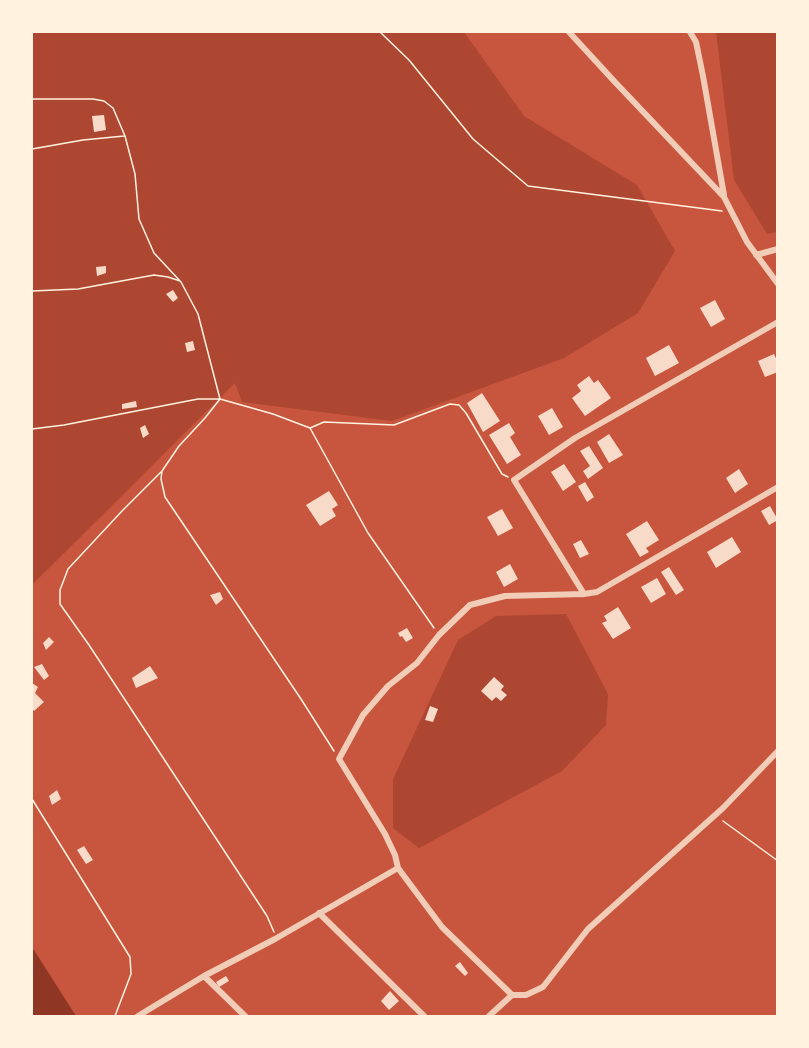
<!DOCTYPE html>
<style>
body{margin:0}
#map{position:relative;width:809px;height:1048px;overflow:hidden;background:#c8553d;font-family:"Nunito Sans",sans-serif}
canvas{display:block}
.frame{position:absolute;inset:0;border:33px solid #fff3e0;pointer-events:none}
</style>
<div id="map">
<canvas width="809" height="1048"></canvas>
<div class="frame"></div>
</div>
<script>
const ctx = document.querySelector('canvas').getContext('2d');
ctx.lineJoin = 'round';
function paint(path, color) { ctx.fillStyle = color; ctx.fill(path, 'evenodd'); }
const shape = rows => new Path2D(rows.map(r => 'M' + r).join(''));
function trace(path, color, width, dash) { ctx.strokeStyle = color; ctx.lineWidth = width; ctx.lineCap = dash ? 'butt' : 'round'; ctx.setLineDash(dash || []); ctx.stroke(path); }
paint(shape([
 [32,32,464,32,524,116,637,185,675,251,638,313,564,358,392,421,242,402,235,383,32,585],
 [716,32,777,32,777,232,767,234,734,180],
 [566,614,608,694,606,725,562,771,419,848,393,828,393,779,458,640,496,616]
]), '#ae4732');
paint(shape([
 [32,947,76,1016,32,1016]
]), '#8f3625');
paint(shape([
 [104,115,106,130,94,132,92,116],
 [106,266,106,273,97,276,96,267],
 [173,290,178,298,173,302,166,294],
 [715,300,725,319,711,327,700,308],
 [193,341,195,350,187,352,185,343],
 [669,345,679,363,655,376,646,358],
 [774,354,778,363,778,372,765,377,758,361],
 [589,376,594,383,598,380,611,398,585,416,572,398,581,391,577,385],
 [482,393,500,421,483,432,467,403],
 [136,401,137,407,122,409,122,404],
 [552,408,563,427,549,435,538,416],
 [509,423,515,433,510,437,521,455,507,464,489,435],
 [145,425,149,434,143,438,140,428],
 [609,434,623,455,609,463,597,442],
 [589,446,603,468,588,479,583,471,590,466,580,451],
 [564,464,576,482,563,491,551,472],
 [739,469,748,484,735,493,726,478],
 [585,482,594,497,587,502,578,486],
 [329,491,338,505,332,509,336,516,320,526,306,505],
 [770,506,778,520,769,525,761,511],
 [502,509,513,528,498,536,487,517],
 [647,521,659,540,646,548,649,552,640,557,626,534],
 [732,537,741,552,716,568,707,552],
 [581,540,589,554,580,558,573,544],
 [510,564,518,579,504,587,496,572],
 [669,567,684,590,676,595,661,572],
 [657,578,666,594,651,603,641,587],
 [220,592,223,599,216,605,210,595],
 [618,607,631,628,613,639,602,623,607,621,604,616],
 [407,628,413,638,406,642,402,636,400,637,398,633],
 [49,637,54,642,46,650,43,643],
 [42,664,49,676,44,680,34,667],
 [150,666,158,678,136,688,132,678],
 [494,677,504,686,501,690,507,695,501,701,496,697,492,701,481,691],
 [32,683,38,687,35,693,44,702,34,711,32,709],
 [430,706,438,709,433,722,425,720],
 [57,790,61,799,52,805,49,796],
 [84,846,93,860,86,864,77,850],
 [460,962,468,973,465,976,455,966],
 [226,976,229,981,219,987,216,982],
 [390,991,399,1001,389,1010,381,1001]
]), '#f7dbc8');
trace(shape([
 [380,32,409,60,473,139,528,186,722,211],
 [32,99,93,99,104,101,113,108,125,136,135,174,139,219,154,253,181,282,198,314,220,399,205,418,179,446,162,471,161,479,165,497,301,699,334,751],
 [32,149,83,140,124,136],
 [32,291,78,289,154,275,168,277,180,281],
 [310,428,368,533,434,628],
 [32,429,64,425,198,399,220,399,273,414,310,428,324,422,394,425,450,404,459,405,466,413,502,474,508,477],
 [161,472,122,511,68,569,60,590,60,604,89,645,267,916,274,932],
 [32,799,130,957,131,974,115,1016],
 [723,821,778,861]
]), '#fff3e0', 1.5);
trace(shape([
 [569,32,614,81,724,197,747,242,778,284],
 [690,32,696,42,703,76,724,195],
 [756,255,778,249],
 [778,487,597,592,584,594,505,596,470,605,439,635,417,663,388,686,363,715,339,759,385,834,395,855,398,868,442,927,512,995,526,995,543,987,588,929,723,808,778,751],
 [584,594,514,480,575,438,778,322],
 [319,913,424,1016],
 [204,976,245,1016],
 [138,1016,204,976,275,939,398,868],
 [489,1016,512,995]
]), '#f1ccb7', 6);
</script>
